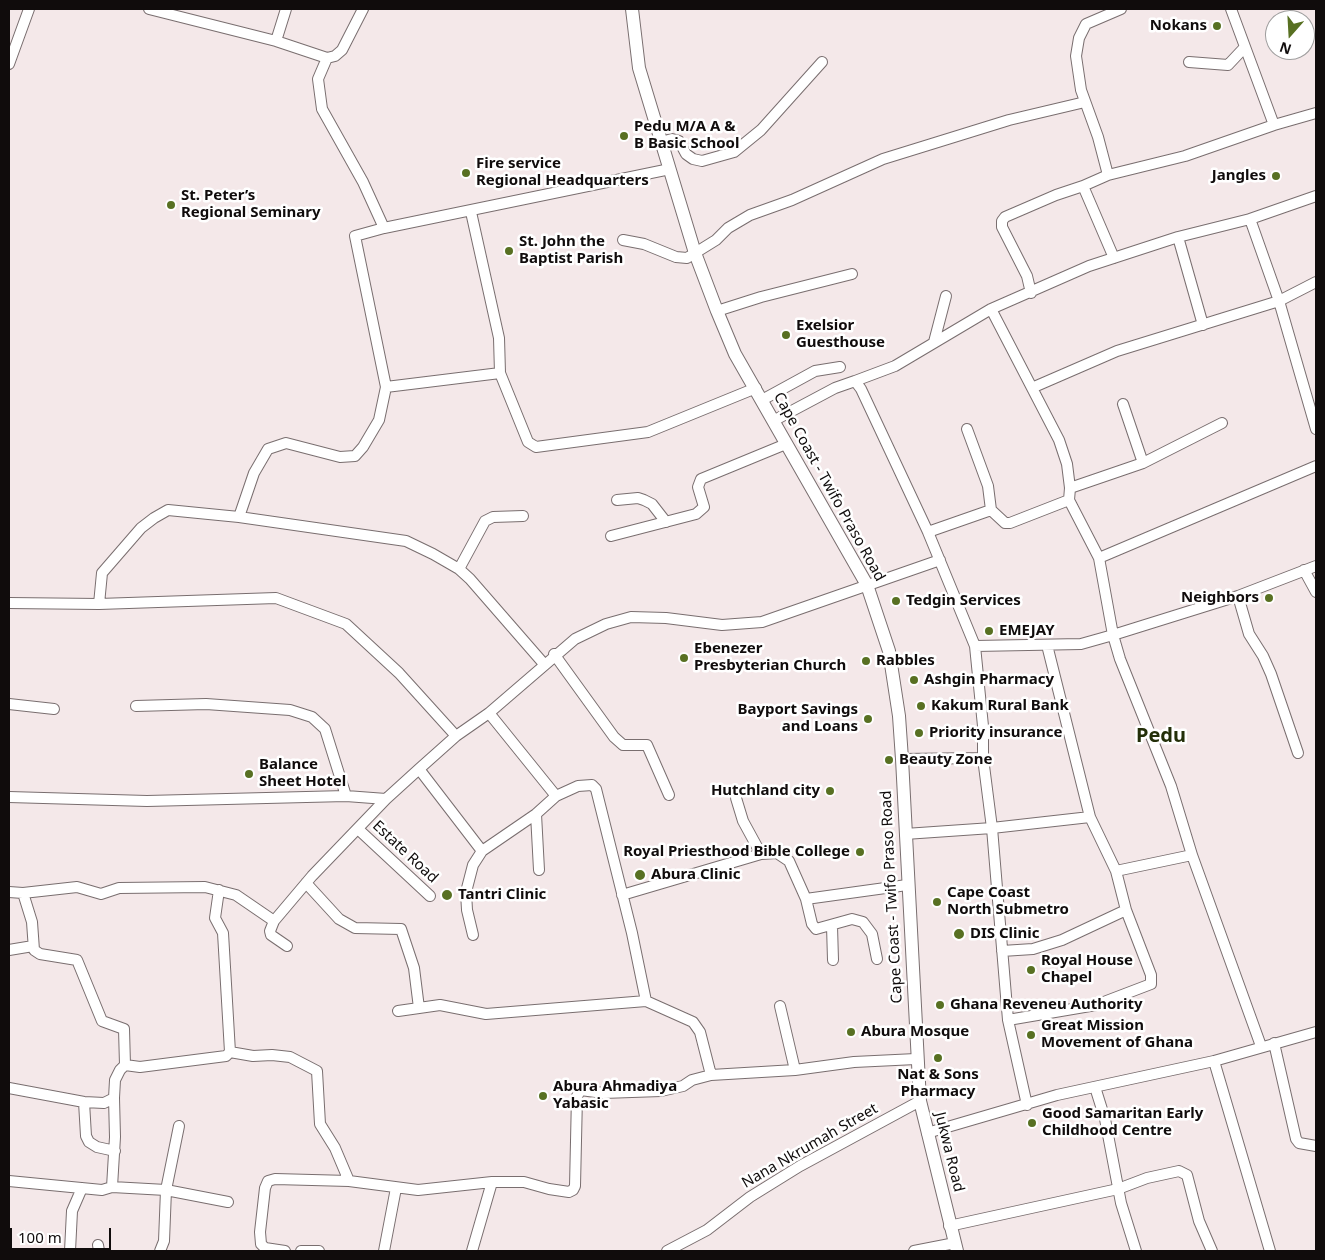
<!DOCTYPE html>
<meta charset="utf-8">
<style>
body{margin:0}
#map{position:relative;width:1325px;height:1260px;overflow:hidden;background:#f4e8e9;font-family:"Noto Sans",sans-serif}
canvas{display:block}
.frame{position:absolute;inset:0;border:10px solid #100c0c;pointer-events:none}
.north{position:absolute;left:1265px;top:10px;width:50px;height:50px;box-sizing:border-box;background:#fff;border:1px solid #9f9e9e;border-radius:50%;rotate:199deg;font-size:14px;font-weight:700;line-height:20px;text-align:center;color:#100c0c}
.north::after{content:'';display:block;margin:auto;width:18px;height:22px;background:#587022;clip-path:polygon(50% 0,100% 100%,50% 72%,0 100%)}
.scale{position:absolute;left:10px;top:1228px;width:101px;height:22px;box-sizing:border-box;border:2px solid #100c0c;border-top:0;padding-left:6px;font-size:15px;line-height:18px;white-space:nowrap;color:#100c0c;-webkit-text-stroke:4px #fff;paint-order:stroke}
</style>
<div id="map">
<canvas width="1325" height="1260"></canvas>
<div class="frame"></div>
<div class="north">N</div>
<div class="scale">100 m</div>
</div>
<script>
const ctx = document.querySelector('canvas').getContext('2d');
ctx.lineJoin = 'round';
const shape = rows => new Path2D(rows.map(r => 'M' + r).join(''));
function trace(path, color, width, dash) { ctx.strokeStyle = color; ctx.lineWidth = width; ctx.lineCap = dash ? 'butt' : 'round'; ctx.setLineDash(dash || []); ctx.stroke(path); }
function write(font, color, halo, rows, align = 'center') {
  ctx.font = font + ' "Noto Sans",sans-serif'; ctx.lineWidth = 5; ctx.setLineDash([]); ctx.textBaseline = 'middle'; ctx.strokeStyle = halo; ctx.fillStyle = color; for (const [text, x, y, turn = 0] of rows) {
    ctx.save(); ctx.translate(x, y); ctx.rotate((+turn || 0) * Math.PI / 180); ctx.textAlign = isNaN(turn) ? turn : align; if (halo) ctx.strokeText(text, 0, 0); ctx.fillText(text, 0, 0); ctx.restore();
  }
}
const minor = shape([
 [149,9,276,41,327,58,318,79,322,109,363,182,384,228],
 [1231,9,1274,125],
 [276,41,286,9],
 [327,58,335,56,342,50,363,9],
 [1189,62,1228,65,1244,48],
 [9,64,29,9],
 [661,142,672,139,679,141,686,154,693,159,702,161,734,152,761,130,822,62],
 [1108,175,1098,137,1081,90,1076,56,1079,38,1086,24,1121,9],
 [1250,219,1279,301,1316,429],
 [1178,237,1203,325],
 [623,240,644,244,676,257,687,258,716,240,728,228,750,215,792,200,883,159,1009,120,1085,102],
 [1114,258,1083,186,1108,175,1185,156,1274,125,1316,113],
 [1031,293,1027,276,1002,227,1002,221,1005,217,1056,195,1083,186],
 [717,311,761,297,852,274],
 [934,342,946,296],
 [500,373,528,442,536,447,648,432,756,388],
 [855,381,895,366,991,309,1089,266,1178,237,1250,219,1316,196],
 [386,387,500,373,499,338,471,212],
 [1034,387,1117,351,1279,301,1316,282],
 [762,400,815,371,840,367],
 [773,421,835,388,855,381,861,389,928,532],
 [1143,463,1222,423],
 [1070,488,1143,463,1123,404],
 [617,500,638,498,644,500,652,504,666,522],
 [991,510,1005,523,1010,523,1069,500],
 [611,536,696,514,704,507,698,487,701,479,786,444],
 [1099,558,1316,466],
 [459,569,485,521,493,517,523,516],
 [1304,570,1316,592],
 [1238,596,1249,634,1263,656,1271,674,1298,753],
 [9,603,99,604,276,598,346,624,399,673,456,736],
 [99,604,102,573,141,528,154,518,168,510,239,517],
 [1047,645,1090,817,1116,871,1192,855,1261,1046],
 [975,646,1081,644,1113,635,1099,558,1069,500,1070,488,1067,464,1059,440,991,309],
 [554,654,614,737,623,745,647,745,669,795],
 [544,664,470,579,459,569,433,554,406,541,239,517,254,473,268,449,286,443,340,457,355,456,363,447,379,420,386,387,355,236,384,228,670,169],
 [9,704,54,709],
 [136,706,206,704,290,710,312,717,325,729,346,796],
 [489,713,556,796],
 [902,759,983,758,983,726,975,646,928,532,991,510,988,486,967,429],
 [419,769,482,851],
 [9,797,147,801,346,796,386,799],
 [736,798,743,821,761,854],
 [536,814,539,870],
 [358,829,430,896],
 [905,834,992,828,983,758],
 [1192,855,1171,786,1120,659,1113,635,1238,596,1316,566],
 [306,883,339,919,355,928,401,929,414,968,419,1008],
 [9,892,23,893],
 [622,895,761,854,777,853,789,861,806,899,907,885],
 [806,899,812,924,816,929,852,919,863,922,872,934,877,959],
 [832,926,833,960],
 [473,935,467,910,466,892,473,865,482,851,536,814,556,796,578,786,592,785,596,789,632,933,646,1001,693,1022,700,1032,711,1075],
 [287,946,271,935,270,931,274,921,312,876,386,799,419,769,456,736,489,713,575,639,606,624,631,617,666,618,722,625,762,622,940,560],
 [9,950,33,946],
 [1002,951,1033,949,1062,940,1126,910],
 [780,1006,795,1070],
 [398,1011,440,1005,486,1014,646,1001],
 [1008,1020,1096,1005,1151,984,1151,975,1126,910,1116,871],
 [1274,1043,1296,1139,1299,1143,1316,1146],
 [230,1052,253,1056,272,1055,290,1057,317,1071,320,1124,335,1148,349,1181],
 [1214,1061,1270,1251],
 [125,1065,124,1029,102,1021,77,960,40,954,34,950,32,922,23,893,77,887,101,894,119,888,205,887,236,895,274,921],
 [1095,1087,1105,1119,1121,1203,1136,1251],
 [9,1088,84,1102,104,1103,114,1098],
 [84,1102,86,1136,89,1142,97,1147,115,1151],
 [1027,1105,1008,1020,992,828,1090,817],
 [927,1133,1057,1095,1214,1061,1316,1032],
 [9,1181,102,1190,112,1187,166,1190,228,1202],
 [492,1182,524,1182,549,1189,569,1192,573,1190,575,1186,577,1096,581,1090,603,1093,661,1091,683,1086,692,1080,711,1075,795,1070,854,1062,916,1059],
 [112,1187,115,1137,114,1098,115,1080,120,1070,125,1065,140,1067,226,1056,230,1052,223,933,215,918,219,890],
 [949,1226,1118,1189,1147,1178,1179,1171,1187,1175,1199,1221,1212,1251],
 [98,1245,99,1251],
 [70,1251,72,1211,82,1188],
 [160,1251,164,1241,166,1190,179,1126],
 [285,1251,265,1248,261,1244,260,1232,265,1188,268,1181,275,1179,349,1181,418,1190,492,1182,472,1251],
 [301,1251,319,1251],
 [384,1251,396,1188],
 [667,1251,707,1230,750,1197,800,1166,920,1101],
 [914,1251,955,1243]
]);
const major = shape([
 [632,9,639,68,695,253,717,311,735,354,867,585,889,651,899,716,902,759,920,1101,957,1251]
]);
trace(minor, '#796e6f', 12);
trace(major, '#796e6f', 14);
trace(minor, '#fff', 10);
trace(major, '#fff', 12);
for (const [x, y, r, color] of [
 [1217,26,5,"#587022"],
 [624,136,5,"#587022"],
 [466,173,5,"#587022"],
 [1276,176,5,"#587022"],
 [171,205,5,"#587022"],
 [509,251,5,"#587022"],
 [786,335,5,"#587022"],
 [1269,598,5,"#587022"],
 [896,601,5,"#587022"],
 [989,631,5,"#587022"],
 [684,658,5,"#587022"],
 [866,661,5,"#587022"],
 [914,680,5,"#587022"],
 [921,706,5,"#587022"],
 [868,719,5,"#587022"],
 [919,733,5,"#587022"],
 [889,760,5,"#587022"],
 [249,774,5,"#587022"],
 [830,791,5,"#587022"],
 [860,852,5,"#587022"],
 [640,875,6,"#587022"],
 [447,895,6,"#587022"],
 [937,902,5,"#587022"],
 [959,934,6,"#587022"],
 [1031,970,5,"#587022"],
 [940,1005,5,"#587022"],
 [851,1032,5,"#587022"],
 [1031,1035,5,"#587022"],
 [938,1058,5,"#587022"],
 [543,1096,5,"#587022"],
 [1032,1123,5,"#587022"]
]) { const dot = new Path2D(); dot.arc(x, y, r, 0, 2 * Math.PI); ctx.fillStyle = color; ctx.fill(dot); trace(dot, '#fff', 2); }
write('bold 15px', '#100c0c', '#fff', [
 ["Nokans",1207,26,"right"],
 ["Pedu M/A A &",634,127],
 ["B Basic School",634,144],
 ["Fire service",476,164],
 ["Regional Headquarters",476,181],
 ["Jangles",1266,176,"right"],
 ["St. Peter’s",181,196],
 ["Regional Seminary",181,213],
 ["St. John the",519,242],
 ["Baptist Parish",519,259],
 ["Exelsior",796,326],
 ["Guesthouse",796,343],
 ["Neighbors",1259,598,"right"],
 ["Tedgin Services",906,601],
 ["EMEJAY",999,631],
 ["Ebenezer",694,649],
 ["Presbyterian Church",694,666],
 ["Rabbles",876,661],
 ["Ashgin Pharmacy",924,680],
 ["Kakum Rural Bank",931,706],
 ["Bayport Savings",858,710,"right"],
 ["and Loans",858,727,"right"],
 ["Priority insurance",929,733],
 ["Beauty Zone",899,760],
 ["Balance",259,765],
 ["Sheet Hotel",259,782],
 ["Hutchland city",820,791,"right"],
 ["Royal Priesthood Bible College",850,852,"right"],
 ["Abura Clinic",651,875],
 ["Cape Coast",947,893],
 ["North Submetro",947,910],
 ["Tantri Clinic",458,895],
 ["DIS Clinic",970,934],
 ["Royal House",1041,961],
 ["Chapel",1041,978],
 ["Ghana Reveneu Authority",950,1005],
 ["Great Mission",1041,1026],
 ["Movement of Ghana",1041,1043],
 ["Abura Mosque",861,1032],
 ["Nat & Sons",938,1075,"center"],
 ["Pharmacy",938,1092,"center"],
 ["Abura Ahmadiya",553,1087],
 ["Yabasic",553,1104],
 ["Good Samaritan Early",1042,1114],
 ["Childhood Centre",1042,1131]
], 'left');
write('15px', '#100c0c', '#fff', [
 ["Cape Coast - Twifo Praso Road",829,487,61],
 ["Estate Road",405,852,43],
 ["Cape Coast - Twifo Praso Road",892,897,-93],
 ["Nana Nkrumah Street",810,1146,-30],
 ["Jukwa Road",949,1152,76]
]);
write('bold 20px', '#232f09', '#fff', [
 ["Pedu",1161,736]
]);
</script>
